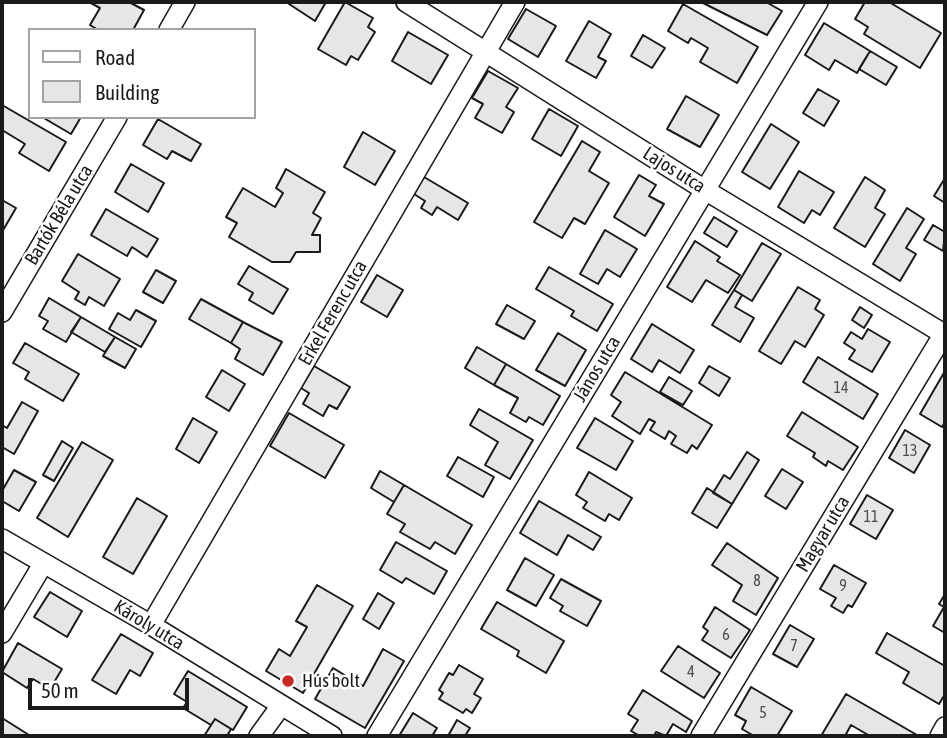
<!DOCTYPE html>
<meta charset="utf-8">
<style>
body{margin:0}
#map{position:relative;width:947px;height:738px;overflow:hidden;background:#fff;font-family:"Asap Condensed",sans-serif}
canvas{display:block}
.frame{position:absolute;inset:0;border:4px solid #1a1a1a;pointer-events:none}
.legend{position:absolute;left:28px;top:28px;width:228px;height:91px;box-sizing:border-box;background:#fff;border:2px solid #a3a3a3;margin:0;padding:9px 12px;list-style:none;font-size:21px;color:#1a1a1a}
.legend li{display:flex;align-items:center;gap:14px;height:35px}
.legend b{width:35px;border:2px solid #a3a3a3}
.scale{position:absolute;left:28px;top:678px;width:161px;height:32px;box-sizing:border-box;border:4px solid #1a1a1a;border-top:0;padding-left:9px;font-size:21px;line-height:24px;white-space:nowrap;color:#1a1a1a;-webkit-text-stroke:5px #fff;paint-order:stroke}
</style>
<div id="map">
<canvas width="947" height="738"></canvas>
<div class="frame"></div>
<ul class="legend">
<li><b style="height:9px;background:#fff"></b>Road</li>
<li><b style="height:19px;background:#e6e6e6"></b>Building</li>
</ul>
<div class="scale">50 m</div>
</div>
<script>
const ctx = document.querySelector('canvas').getContext('2d');
ctx.lineJoin = 'round';
function paint(path, color) { ctx.fillStyle = color; ctx.fill(path, 'evenodd'); }
const shape = rows => new Path2D(rows.map(r => 'M' + r).join(''));
function trace(path, color, width, dash) { ctx.strokeStyle = color; ctx.lineWidth = width; ctx.lineCap = dash ? 'butt' : 'round'; ctx.setLineDash(dash || []); ctx.stroke(path); }
function write(font, color, halo, rows, align = 'center') {
  ctx.font = font + ' "Asap Condensed",sans-serif'; ctx.lineWidth = 5; ctx.setLineDash([]); ctx.textBaseline = 'middle'; ctx.strokeStyle = halo; ctx.fillStyle = color; for (const [text, x, y, turn = 0] of rows) {
    ctx.save(); ctx.translate(x, y); ctx.rotate((+turn || 0) * Math.PI / 180); ctx.textAlign = isNaN(turn) ? turn : align; if (halo) ctx.strokeText(text, 0, 0); ctx.fillText(text, 0, 0); ctx.restore();
  }
}
const building = shape([
 [89,2,129,2,144,10,133,30,98,30,90,25,100,8,89,2],
 [286,2,326,2,315,21,286,2],
 [345,2,373,18,368,27,375,32,358,60,351,56,346,65,318,49,345,2],
 [701,2,766,2,782,11,767,35,701,2],
 [865,2,889,2,941,33,920,68,864,34,868,27,855,19,865,2],
 [683,4,758,47,737,83,700,62,708,48,691,38,688,43,668,31,683,4],
 [526,9,556,26,538,57,508,39,526,9],
 [589,21,611,34,598,57,606,61,596,78,566,61,589,21],
 [824,23,870,51,857,73,835,60,829,70,805,55,824,23],
 [408,32,448,55,431,84,392,61,408,32],
 [643,35,665,48,652,68,631,56,643,35],
 [870,51,897,67,886,85,859,69,870,51],
 [488,71,518,88,506,107,514,112,502,133,475,118,483,104,472,98,488,71],
 [818,89,839,101,824,126,803,113,818,89],
 [686,96,719,115,700,147,667,129,686,96],
 [2,105,66,142,49,171,19,153,25,144,2,130,2,105],
 [549,109,578,126,561,156,532,139,549,109],
 [42,117,81,117,71,134,42,117],
 [158,119,201,144,191,161,172,151,167,159,143,145,158,119],
 [771,124,799,142,770,189,742,172,771,124],
 [363,132,395,151,375,185,344,167,363,132],
 [582,141,600,152,589,171,609,183,585,224,574,218,562,238,534,222,582,141],
 [131,164,164,183,148,212,115,192,131,164],
 [286,169,325,192,313,213,321,218,312,235,320,235,320,252,296,252,290,262,272,262,229,237,237,223,226,217,243,188,275,207,283,193,276,188,286,169],
 [799,171,834,192,820,215,812,210,804,223,778,207,799,171],
 [639,175,656,185,649,196,664,204,645,236,614,217,639,175],
 [424,177,468,203,458,220,437,207,432,215,421,208,425,201,414,194,424,177],
 [865,177,885,190,875,208,885,214,865,247,834,228,865,177],
 [945,178,945,203,934,196,945,178],
 [2,200,16,208,2,232,2,200],
 [907,208,924,219,906,248,916,254,900,281,873,264,907,208],
 [106,209,158,239,147,257,132,247,127,256,91,235,106,209],
 [714,217,737,231,727,247,704,233,714,217],
 [933,225,945,232,943,251,924,240,933,225],
 [605,230,637,249,620,277,607,269,598,284,580,274,605,230],
 [695,241,720,257,717,261,740,275,728,293,706,280,692,302,667,287,695,241],
 [762,243,781,254,752,301,734,290,762,243],
 [78,254,120,279,104,306,89,297,85,305,75,299,79,292,62,281,78,254],
 [249,266,288,289,273,314,249,300,253,293,238,284,249,266],
 [549,267,613,304,597,331,571,316,574,311,536,289,549,267],
 [156,270,176,281,163,303,143,292,156,270],
 [377,275,403,290,387,317,361,302,377,275],
 [798,287,820,300,815,309,824,315,805,347,795,341,781,364,759,351,798,287],
 [734,290,742,295,735,307,754,318,740,342,712,325,734,290],
 [49,298,81,317,66,342,43,329,48,321,39,316,49,298],
 [201,299,243,322,231,343,189,319,201,299],
 [507,305,535,321,524,339,496,324,507,305],
 [860,307,872,315,864,328,852,320,860,307],
 [136,310,156,321,141,347,109,329,118,313,130,320,136,310],
 [81,317,115,337,105,352,71,332,81,317],
 [243,322,282,342,263,375,235,359,240,349,231,343,243,322],
 [652,324,694,350,680,373,659,360,652,372,631,359,652,324],
 [868,329,890,342,872,372,849,359,855,350,844,343,851,332,862,339,868,329],
 [558,333,586,350,565,386,536,370,558,333],
 [115,337,136,349,125,368,103,356,115,337],
 [25,343,79,374,63,401,25,379,29,372,13,363,25,343],
 [477,347,506,364,494,385,465,368,477,347],
 [818,357,878,394,863,419,803,382,818,357],
 [506,364,560,396,543,425,529,417,526,422,510,413,518,398,494,385,506,364],
 [314,366,350,387,337,409,329,405,323,416,303,404,309,393,301,388,314,366],
 [709,366,730,378,719,396,699,383,709,366],
 [222,370,245,384,229,411,206,397,222,370],
 [945,371,945,422,942,427,920,414,945,371],
 [625,372,712,425,697,449,692,445,687,453,671,444,676,436,669,431,665,439,650,430,655,422,649,419,640,434,612,416,621,402,611,395,625,372],
 [669,377,692,391,683,405,660,392,669,377],
 [22,402,38,411,14,454,2,447,2,425,7,428,22,402],
 [479,409,533,440,510,479,485,465,498,442,470,425,479,409],
 [802,412,858,447,843,470,828,461,826,466,813,457,815,453,787,436,802,412],
 [289,413,344,445,325,478,270,446,289,413],
 [193,418,217,432,199,463,176,449,193,418],
 [595,418,633,441,616,470,577,448,595,418],
 [905,430,930,445,914,473,889,458,905,430],
 [62,441,73,448,54,481,43,475,62,441],
 [82,442,113,460,68,537,37,518,82,442],
 [747,452,759,460,732,504,713,493,724,475,730,479,747,452],
 [458,457,494,477,483,497,447,476,458,457],
 [782,469,803,482,786,509,765,496,782,469],
 [14,470,36,482,19,511,2,501,2,491,14,470],
 [380,471,404,485,394,502,371,488,380,471],
 [589,472,632,498,619,520,609,514,605,521,583,508,587,502,576,495,589,472],
 [404,485,472,525,455,554,435,542,430,549,400,532,405,524,387,514,404,485],
 [707,488,732,504,717,528,692,513,707,488],
 [867,495,893,510,876,539,850,524,867,495],
 [137,498,167,516,133,574,103,557,137,498],
 [539,501,601,537,593,550,568,535,557,555,520,533,539,501],
 [396,542,447,571,434,594,406,578,402,583,380,570,396,542],
 [727,543,778,578,756,615,733,601,742,585,712,565,727,543],
 [525,558,554,575,536,606,507,590,525,558],
 [834,565,866,583,852,607,848,605,843,613,831,606,836,598,820,589,834,565],
 [561,579,601,601,587,626,560,611,563,606,550,598,561,579],
 [317,585,353,606,303,693,266,671,279,649,290,656,307,627,296,621,317,585],
 [50,592,82,611,67,637,34,617,50,592],
 [378,593,394,603,379,629,363,619,378,593],
 [945,594,945,633,933,626,944,607,939,604,945,594],
 [497,602,564,641,546,673,517,656,519,651,481,629,497,602],
 [715,607,750,630,731,658,702,640,708,631,703,627,715,607],
 [790,625,814,639,797,667,773,654,790,625],
 [887,633,945,666,945,694,939,704,903,683,909,672,876,653,887,633],
 [121,634,153,653,140,676,130,670,116,694,92,680,121,634],
 [18,643,62,669,50,689,33,679,27,688,2,672,18,643],
 [678,646,720,673,704,698,661,671,678,646],
 [383,649,404,661,365,728,315,699,333,668,363,686,383,649],
 [459,665,483,679,474,694,481,698,472,713,466,709,463,713,439,699,443,693,439,690,449,673,453,675,459,665],
 [188,671,247,707,233,730,215,719,211,725,183,708,187,702,174,694,188,671],
 [751,687,792,711,777,736,754,736,742,729,746,721,735,715,751,687],
 [643,690,692,721,686,732,673,724,666,736,656,732,654,736,640,736,631,731,638,720,628,714,643,690],
 [846,694,917,735,916,736,870,736,851,725,845,736,821,736,846,694],
 [413,713,437,728,432,736,399,736,413,713],
 [2,718,29,735,28,736,2,736,2,718],
 [215,719,231,729,227,736,204,736,215,719],
 [457,720,470,728,465,736,448,736,457,720]
]);
paint(building, '#e6e6e6');
trace(building, '#1a1a1a', 2);
const street = shape([
 [406,2,705,190,944,334],
 [169,30,185,2],
 [2,312,117,117],
 [2,539,151,625,332,736],
 [151,625,515,2],
 [2,633,43,564],
 [259,736,280,707],
 [377,736,818,2],
 [701,736,945,332],
 [940,736,945,727]
]);
trace(street, '#1a1a1a', 22);
trace(street, '#fff', 19);
for (const [x, y, r, color] of [
 [288,681,7,"#c62828"]
]) { const dot = new Path2D(); dot.arc(x, y, r, 0, 2 * Math.PI); ctx.fillStyle = color; ctx.fill(dot); trace(dot, '#fff', 2.5); }
write('16px', '#4d4d4d', null, [
 ["14",841,388],
 ["13",910,451],
 ["11",871,517],
 ["8",757,581],
 ["9",843,586],
 ["6",726,635],
 ["7",794,646],
 ["4",691,672],
 ["5",763,713]
]);
write('19px', '#1a1a1a', '#fff', [
 ["Lajos utca",674,170,32],
 ["Bartók Béla utca",59,215,-59],
 ["Erkel Ferenc utca",333,313,-60],
 ["János utca",597,369,-59],
 ["Magyar utca",823,534,-59],
 ["Károly utca",149,625,31]
]);
write('19px', '#1a1a1a', '#fff', [
 ["Hús bolt",302,681]
], 'left');
</script>
